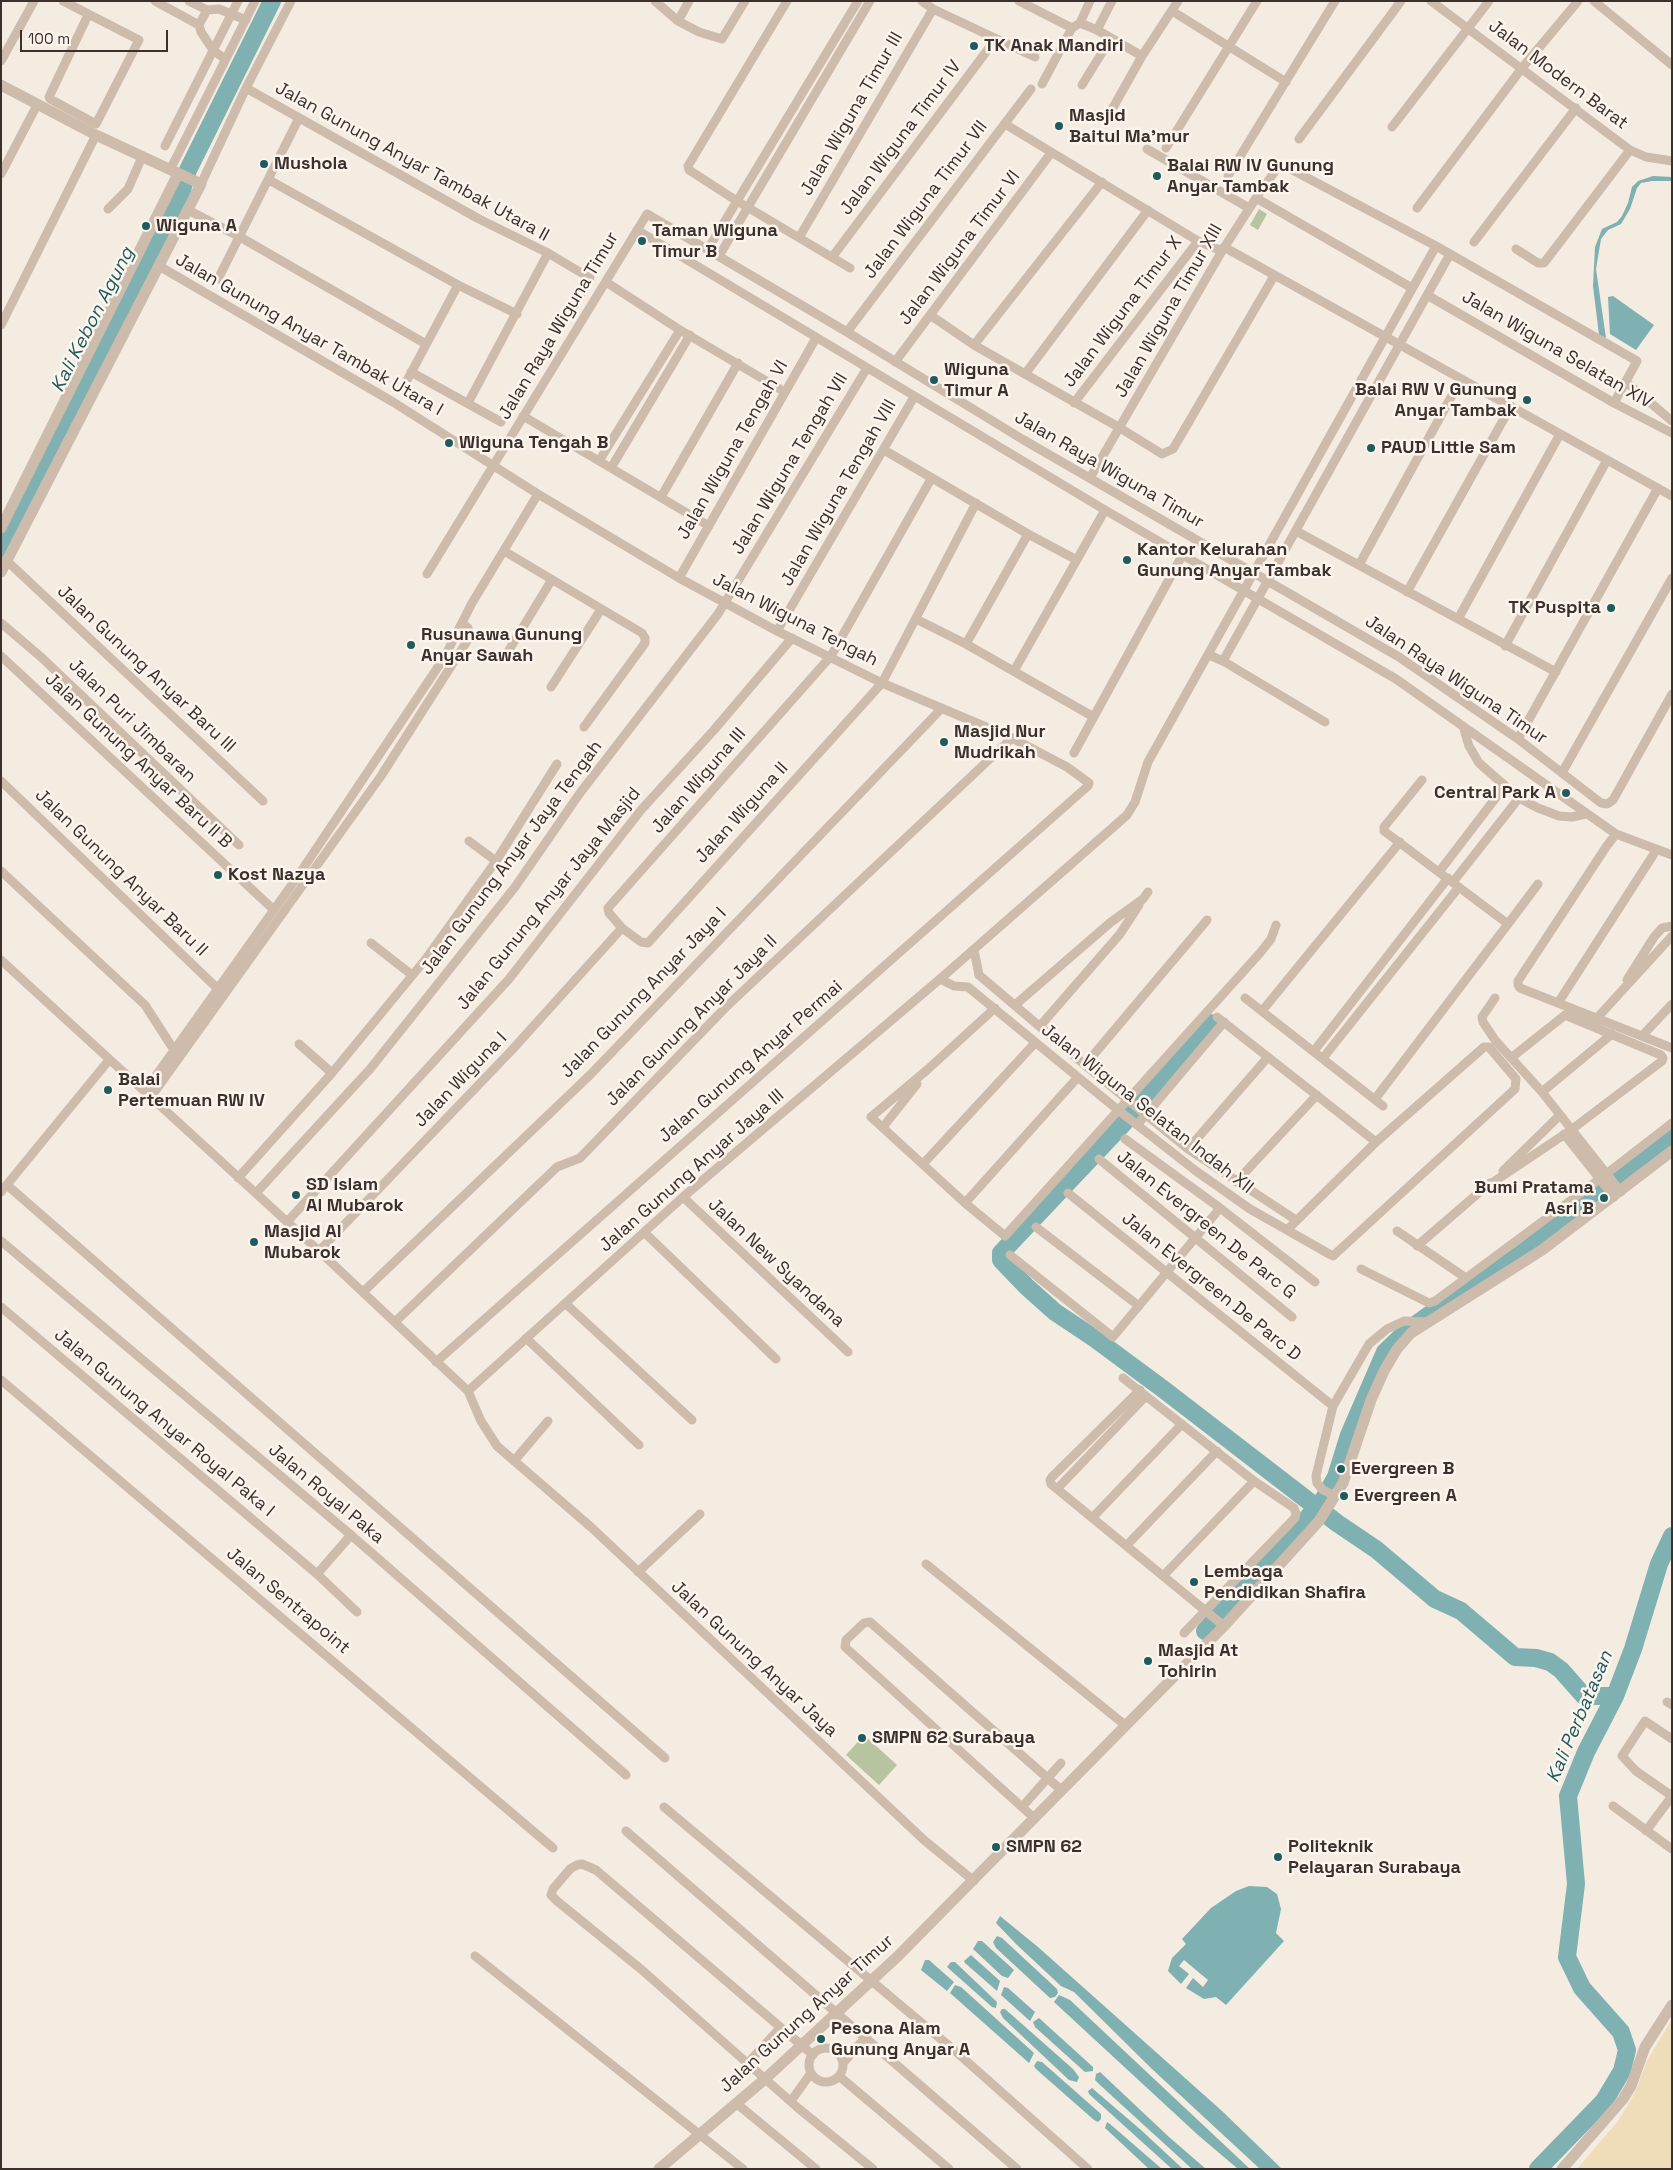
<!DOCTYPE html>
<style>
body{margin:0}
#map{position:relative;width:1673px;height:2170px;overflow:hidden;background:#f4ebe1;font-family:"Space Grotesk",sans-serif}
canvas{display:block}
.frame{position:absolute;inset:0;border:2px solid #3b302b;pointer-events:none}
.scale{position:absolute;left:20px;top:30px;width:148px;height:22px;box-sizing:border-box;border:2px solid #3b302b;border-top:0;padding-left:6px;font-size:15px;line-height:18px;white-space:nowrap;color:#3b302b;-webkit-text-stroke:4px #fbf5ee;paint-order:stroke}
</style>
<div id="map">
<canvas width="1673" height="2170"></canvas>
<div class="frame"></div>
<div class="scale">100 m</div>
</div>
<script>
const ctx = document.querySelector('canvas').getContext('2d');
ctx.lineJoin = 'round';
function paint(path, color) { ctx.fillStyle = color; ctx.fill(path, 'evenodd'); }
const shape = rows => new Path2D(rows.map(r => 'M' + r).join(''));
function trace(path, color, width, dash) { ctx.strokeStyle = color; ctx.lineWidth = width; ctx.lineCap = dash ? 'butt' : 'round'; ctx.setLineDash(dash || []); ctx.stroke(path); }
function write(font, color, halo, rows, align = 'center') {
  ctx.font = font + ' "Space Grotesk",sans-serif'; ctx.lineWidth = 5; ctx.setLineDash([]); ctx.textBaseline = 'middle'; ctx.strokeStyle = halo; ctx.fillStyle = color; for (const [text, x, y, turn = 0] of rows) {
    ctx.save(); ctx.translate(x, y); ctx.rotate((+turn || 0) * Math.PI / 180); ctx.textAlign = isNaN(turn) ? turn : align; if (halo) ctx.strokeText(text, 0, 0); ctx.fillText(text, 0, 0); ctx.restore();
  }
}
paint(shape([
 [1259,209,1267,214,1258,230,1250,225],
 [864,1735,897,1765,879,1785,846,1755]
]), '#b8c4a0');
paint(shape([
 [1672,2019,1672,2169,1577,2169,1618,2121,1635,2093,1647,2061]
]), '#efdcb8');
paint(shape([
 [1653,176,1672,177,1672,181,1652,181,1641,183,1637,188,1630,209,1621,224,1608,230,1601,239,1596,269,1606,338,1599,335,1593,286,1595,247,1602,229,1617,222,1622,216,1628,203,1632,187,1638,181],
 [1613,296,1654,325,1636,350,1610,334,1608,297],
 [1249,1886,1267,1887,1277,1894,1281,1909,1276,1933,1284,1941,1226,2005,1216,1997,1204,1999,1186,1988,1193,1978,1203,1987,1208,1980,1184,1960,1179,1966,1189,1974,1181,1984,1168,1971,1172,1958,1186,1944,1182,1939,1211,1908,1236,1891],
 [1000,1916,1038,1947,1222,2111,1282,2169,1260,2169,1152,2069,1074,1992,1061,1986,1016,1944,996,1923],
 [997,1936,1002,1938,1057,1989,1058,1993,1055,1997,1050,1998,996,1948,993,1942],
 [978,1941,982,1941,1014,1970,1008,1978,1002,1976,973,1949],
 [971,1955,1000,1981,997,1991,965,1963,964,1961],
 [925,1960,929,1960,954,1982,947,1991,921,1970],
 [951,1962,955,1962,997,2002,996,2008,992,2007,947,1967],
 [955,1985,961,1987,1034,2053,1029,2063,950,1993],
 [1004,1987,1008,1988,1035,2012,1030,2021,1001,1995],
 [1059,1995,1070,2000,1250,2169,1238,2169,1198,2135,1054,2002],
 [1002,2009,1005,2009,1073,2069,1079,2077,1077,2082,1069,2080,1003,2018,1000,2012],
 [1039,2018,1093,2067,1093,2071,1085,2072,1035,2027,1033,2022],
 [1037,2061,1042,2062,1101,2114,1101,2119,1098,2122,1094,2120,1036,2069,1034,2066],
 [1100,2072,1169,2137,1206,2169,1192,2169,1100,2085,1095,2080,1096,2074],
 [1092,2088,1141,2130,1183,2169,1172,2169,1089,2094,1088,2091],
 [1107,2122,1110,2124,1162,2169,1149,2169,1105,2128]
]), '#7fb0b2');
trace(shape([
 [1,549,180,197,188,170,272,1],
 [1210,1023,1123,1124,1001,1253,1001,1260,1027,1287,1055,1312,1094,1338,1163,1389,1337,1523,1377,1550,1435,1599,1461,1611,1515,1657,1536,1658,1550,1662,1561,1670,1584,1696,1615,1696],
 [1205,1631,1310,1515,1318,1509,1336,1477,1349,1435,1385,1352,1408,1330,1436,1310,1521,1254,1672,1138],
 [1538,2169,1604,2101,1622,2071,1627,2050,1621,2032,1582,1988,1567,1957,1576,1884,1568,1796,1586,1752,1615,1696,1633,1649,1659,1564,1672,1536]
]), '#7fb0b2', 18);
trace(shape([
 [63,1,139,40,96,124,50,99,49,97,88,15],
 [155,1,199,25],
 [189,1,207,10,219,9,246,20],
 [655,1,678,21,699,32,722,39,745,1],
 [787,1,688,166,689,170,737,201,850,268],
 [922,1,933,9,1035,57],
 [1019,1,1072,28],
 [1431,1,1630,150,1646,157,1672,161],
 [1594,1,1672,65],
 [207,10,199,25,201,32,213,50,225,59],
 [1172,11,1286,82],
 [678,21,689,1],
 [1080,23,1090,1],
 [1097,30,1112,1],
 [1142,56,1178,1],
 [1,61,34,1],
 [1042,84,1072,28,1080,23,1097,30,1142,56,1110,113],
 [1082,85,1111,38],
 [246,88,479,219,548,253,468,403],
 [1005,124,1198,241,1222,251],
 [1392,127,1489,1],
 [1299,139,1401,1],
 [165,146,238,1],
 [1166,148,1257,1],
 [1147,149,1249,208],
 [170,170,255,1],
 [1,174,37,105],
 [1228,176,1335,1],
 [269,180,458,285,517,314],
 [201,184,246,88,291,1],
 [1256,198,1412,288],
 [1417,208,1522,68,1578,1],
 [108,209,128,189,142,157],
 [188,210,240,237,426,344],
 [637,230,1105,510,1396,679,1616,834,1672,855],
 [800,236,933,9],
 [1474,242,1576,108],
 [1224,247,1672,496],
 [708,249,858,1],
 [1516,249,1538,263,1544,263,1630,150],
 [548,253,590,278,572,310],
 [719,256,870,1],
 [833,256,995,40],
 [159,266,393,402,538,494,679,578,777,631,882,683,1012,738,1067,767,1089,783,1088,786,436,1362],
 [218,279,299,118],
 [606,282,680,330,785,392],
 [1427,295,1614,403,1672,433],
 [930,315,974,345,1120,428,1162,454,1173,449,1274,276],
 [1,325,96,135],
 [847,332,1031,89],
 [974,345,1102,182],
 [895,362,1051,153],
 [411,372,501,422],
 [1025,374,1148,210],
 [1626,382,1672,421],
 [404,386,458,285],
 [1074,403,1198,241],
 [523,416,709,526],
 [884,450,1028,534,1075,559],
 [599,461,680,330],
 [611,468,690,335],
 [1090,478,1222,251,1256,198,1278,167,1283,165,1436,246,1637,361,1614,403],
 [931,479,831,656,608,908,609,913,622,928,641,942,648,943,882,683,976,503],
 [661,497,738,363],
 [1296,531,1556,672],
 [504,551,642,633,645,638,645,643,584,727],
 [7,561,263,801],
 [1359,565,1461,379],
 [427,574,647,214,847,332,1022,439,1399,657,1518,739,1601,803,1607,804,1613,800,1672,694],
 [679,578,816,338],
 [1407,592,1511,406],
 [916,619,966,644,1092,716],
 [1458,619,1560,434],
 [1,623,41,657,239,845],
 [777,631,914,397],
 [966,644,1028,534],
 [1505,646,1607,460],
 [506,655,551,581],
 [1209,655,1223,661,1325,722],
 [1,656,274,910],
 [1223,661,1450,254],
 [1014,671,1105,510],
 [551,687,600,611],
 [1463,726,1469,746,1479,763,1519,798,1538,808,1559,816,1572,817,1586,814],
 [1518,739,1658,488],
 [1074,753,1183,554],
 [1563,771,1672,578],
 [1422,780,1384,827,1384,831,1508,924,1538,884],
 [1,781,218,989],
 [1616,834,1606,847,1518,981,1518,985,1520,988,1672,1048],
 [469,841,496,861],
 [1,871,145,1005,174,1050],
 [1439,872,1504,787],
 [1453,882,1519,798],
 [371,943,412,975],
 [974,950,979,975,1085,1065,1188,1149,1296,1220],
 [1,960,319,1251,468,1391,481,1421,497,1446,592,1528,924,1840,974,1881],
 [940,979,954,986,968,987,1118,1110,1196,1171,1250,1209,1287,1230,1331,1255,1333,1256,1515,1089,1516,1079,1489,1047,1484,1047,1376,1142,1287,1230],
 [1627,980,1654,937,1662,928,1672,926],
 [1245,998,1383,1106],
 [1495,998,1482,1017,1483,1022,1495,1040,1542,1092,1621,1192],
 [1558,1003,1657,849],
 [1015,1005,1111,922,1143,899,1148,892],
 [995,1008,927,1070,871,1117,965,1203,1005,1236,1260,953,1271,939,1276,925],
 [1262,1011,1400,842],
 [1217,1017,1376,1142],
 [1597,1018,1672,936],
 [1040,1026,1120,934,1139,905],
 [1642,1036,1672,1004],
 [299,1044,332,1073],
 [1314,1051,1448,878],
 [1323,1058,1459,887],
 [1085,1065,1207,920],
 [145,1091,298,876,444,658,472,603,538,494],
 [1542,1092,1612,1034],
 [151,1097,381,776,469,638,468,628,462,623],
 [1375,1099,1508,924],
 [1137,1125,1224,1022],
 [883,1127,917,1084],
 [1564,1134,1614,1197],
 [1125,1139,1220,1208,1315,1282],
 [1188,1149,1268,1057],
 [1099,1159,1292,1317],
 [923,1164,1035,1043],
 [1503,1171,1560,1115],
 [238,1178,332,1073,425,960,496,861,557,764],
 [1236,1182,1317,1095],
 [7,1185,665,1758],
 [1486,1187,1571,1130,1662,1061,1663,1058,1661,1055,1565,1015,1511,1058],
 [1,1192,109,1060],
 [256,1193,370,1069,515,887,580,793,718,614,867,368],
 [1068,1193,1333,1406],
 [683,1197,848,1352],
 [965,1203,1078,1077],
 [287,1222,509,979,641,810,714,730,792,638],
 [1036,1227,1139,1306],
 [1397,1231,1466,1278],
 [645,1233,776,1359],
 [1,1241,351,1535,626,1775],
 [1417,1246,1490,1183],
 [319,1251,511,1051,622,928],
 [1010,1255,1113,1337,1220,1208],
 [1361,1269,1429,1303,1435,1301,1601,1178,1672,1123],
 [363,1292,591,1074,942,708],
 [566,1304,692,1420],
 [1,1307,317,1574,357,1612],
 [395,1322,557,1167,580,1158,725,1008,1012,738],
 [526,1338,639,1445],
 [1123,1378,1254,1481,1294,1508,1296,1513,1295,1518,1184,1633],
 [1,1380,553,1848],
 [1140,1390,1052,1477,1050,1480,1051,1484,1224,1626],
 [468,1391,683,1197,940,979,1127,815,1135,802,1148,762,1436,246],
 [514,1461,548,1421],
 [1057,1489,1146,1396],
 [1336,1496,1323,1490,1317,1483,1316,1476,1333,1406,1369,1344,1387,1329,1404,1321,1427,1322],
 [1093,1517,1182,1424],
 [1127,1545,1217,1451],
 [926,1564,1125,1725],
 [638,1572,700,1514],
 [317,1574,351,1535],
 [1164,1575,1254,1481],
 [1667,1702,1672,1705],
 [1672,1739,1645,1721,1622,1756,1636,1771,1672,1796],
 [1613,1806,1672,1849],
 [664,1807,954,2050,1088,2169],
 [1022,1807,1061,1763],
 [1033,1817,845,1647,846,1640,864,1623,870,1622,1060,1789],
 [626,1831,1017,2169],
 [1646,1831,1672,1796],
 [475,1956,743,2169],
 '809 2065a17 17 0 1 1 34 0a17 17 0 1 1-34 0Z',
 [813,2055,596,1870,582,1864,577,1865,570,1869,553,1889,551,1895,557,1901,642,1970,798,2108,873,2169],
 [843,2063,864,2039],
 [747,2064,780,2028],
 [839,2076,949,2169],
 [791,2101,811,2073],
 [736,2103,816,2169]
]), '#cdbbac', 9);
trace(shape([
 [1,85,96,135,201,184,1,572],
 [1,528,178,174],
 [659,2169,765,2079,898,1956,1224,1626,1319,1521,1343,1483,1371,1400,1384,1371,1397,1349,1411,1333,1542,1250,1672,1151],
 [1562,2169,1623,2099,1631,2086,1645,2047,1672,2005]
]), '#cdbbac', 11);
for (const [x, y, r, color] of [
 [974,46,5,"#1f5a5e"],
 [1059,126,5,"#1f5a5e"],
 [264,164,5,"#1f5a5e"],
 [1157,176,5,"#1f5a5e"],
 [146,226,5,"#1f5a5e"],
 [642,241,5,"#1f5a5e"],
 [934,380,5,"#1f5a5e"],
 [1527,400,5,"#1f5a5e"],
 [449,443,5,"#1f5a5e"],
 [1371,448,5,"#1f5a5e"],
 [1127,560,5,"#1f5a5e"],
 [1611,608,5,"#1f5a5e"],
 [411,645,5,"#1f5a5e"],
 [944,742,5,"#1f5a5e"],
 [1566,793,5,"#1f5a5e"],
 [218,875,5,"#1f5a5e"],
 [108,1090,5,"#1f5a5e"],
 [296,1195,5,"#1f5a5e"],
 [1604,1198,5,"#1f5a5e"],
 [254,1242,5,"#1f5a5e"],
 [1341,1469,5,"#1f5a5e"],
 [1344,1496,5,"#1f5a5e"],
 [1194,1582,5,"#1f5a5e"],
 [1148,1661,5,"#1f5a5e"],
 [862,1738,5,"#1f5a5e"],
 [996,1847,5,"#1f5a5e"],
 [1278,1857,5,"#1f5a5e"],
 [821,2039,5,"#1f5a5e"]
]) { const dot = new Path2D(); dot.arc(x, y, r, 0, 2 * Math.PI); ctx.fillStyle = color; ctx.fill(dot); trace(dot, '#fbf5ee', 2); }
write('bold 18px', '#3b302b', '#fbf5ee', [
 ["TK Anak Mandiri",984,46],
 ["Masjid",1069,116],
 ["Baitul Ma'mur",1069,137],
 ["Mushola",274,164],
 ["Balai RW IV Gunung",1167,166],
 ["Anyar Tambak",1167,187],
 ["Wiguna A",156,226],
 ["Taman Wiguna",652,231],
 ["Timur B",652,252],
 ["Wiguna",944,370],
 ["Timur A",944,391],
 ["Balai RW V Gunung",1517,390,"right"],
 ["Anyar Tambak",1517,411,"right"],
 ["Wiguna Tengah B",459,443],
 ["PAUD Little Sam",1381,448],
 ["Kantor Kelurahan",1137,550],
 ["Gunung Anyar Tambak",1137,571],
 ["TK Puspita",1601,608,"right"],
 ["Rusunawa Gunung",421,635],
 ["Anyar Sawah",421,656],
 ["Masjid Nur",954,732],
 ["Mudrikah",954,753],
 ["Central Park A",1556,793,"right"],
 ["Kost Nazya",228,875],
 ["Balai",118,1080],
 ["Pertemuan RW IV",118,1101],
 ["SD Islam",306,1185],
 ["Al Mubarok",306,1206],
 ["Bumi Pratama",1594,1188,"right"],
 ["Asri B",1594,1209,"right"],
 ["Masjid Al",264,1232],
 ["Mubarok",264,1253],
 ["Evergreen B",1351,1469],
 ["Evergreen A",1354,1496],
 ["Lembaga",1204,1572],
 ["Pendidikan Shafira",1204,1593],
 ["Masjid At",1158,1651],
 ["Tohirin",1158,1672],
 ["SMPN 62 Surabaya",872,1738],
 ["SMPN 62",1006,1847],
 ["Politeknik",1288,1847],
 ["Pelayaran Surabaya",1288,1868],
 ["Pesona Alam",831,2029],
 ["Gunung Anyar A",831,2050]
], 'left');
write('18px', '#3b302b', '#fbf5ee', [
 ["Jalan Modern Barat",1558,75,37],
 ["Jalan Wiguna Timur III",852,114,-60],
 ["Jalan Wiguna Timur IV",901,138,-53],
 ["Jalan Gunung Anyar Tambak Utara II",412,162,29],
 ["Jalan Wiguna Timur VII",926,200,-53],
 ["Jalan Wiguna Timur VI",960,248,-53],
 ["Jalan Wiguna Timur XIII",1169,311,-60],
 ["Jalan Wiguna Timur X",1123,312,-53],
 ["Jalan Raya Wiguna Timur",559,326,-59],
 ["Jalan Gunung Anyar Tambak Utara I",309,335,30],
 ["Jalan Wiguna Selatan XIV",1557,350,30],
 ["Jalan Wiguna Tengah VI",733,450,-60],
 ["Jalan Wiguna Tengah VII",790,464,-59],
 ["Jalan Raya Wiguna Timur",1109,470,30],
 ["Jalan Wiguna Tengah VIII",839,493,-60],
 ["Jalan Wiguna Tengah",795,620,27],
 ["Jalan Gunung Anyar Baru III",146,669,43],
 ["Jalan Raya Wiguna Timur",1456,680,34],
 ["Jalan Puri Jimbaran",132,721,44],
 ["Jalan Gunung Anyar Baru II B",138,761,43],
 ["Jalan Wiguna III",699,781,-49],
 ["Jalan Wiguna II",742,813,-48],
 ["Jalan Gunung Anyar Jaya Tengah",512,858,-53],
 ["Jalan Gunung Anyar Baru II",121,873,44],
 ["Jalan Gunung Anyar Jaya Masjid",549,899,-51],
 ["Jalan Gunung Anyar Jaya I",644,993,-46],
 ["Jalan Gunung Anyar Jaya II",692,1021,-45],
 ["Jalan Gunung Anyar Permai",751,1062,-41],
 ["Jalan Wiguna I",461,1080,-46],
 ["Jalan Wiguna Selatan Indah XII",1147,1109,38],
 ["Jalan Gunung Anyar Jaya III",692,1171,-41],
 ["Jalan Evergreen De Parc G",1206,1225,39],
 ["Jalan New Syandana",776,1263,43],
 ["Jalan Evergreen De Parc D",1211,1287,39],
 ["Jalan Gunung Anyar Royal Paka I",164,1423,40],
 ["Jalan Royal Paka",326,1494,40],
 ["Jalan Sentrapoint",288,1601,40],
 ["Jalan Gunung Anyar Jaya",754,1659,43],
 ["Jalan Gunung Anyar Timur",807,2014,-42]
]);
write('italic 19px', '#1f5a5e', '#fbf5ee', [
 ["Kali Kebon Agung",93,320,-63],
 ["Kali Perbatasan",1580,1717,-67]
]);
</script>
